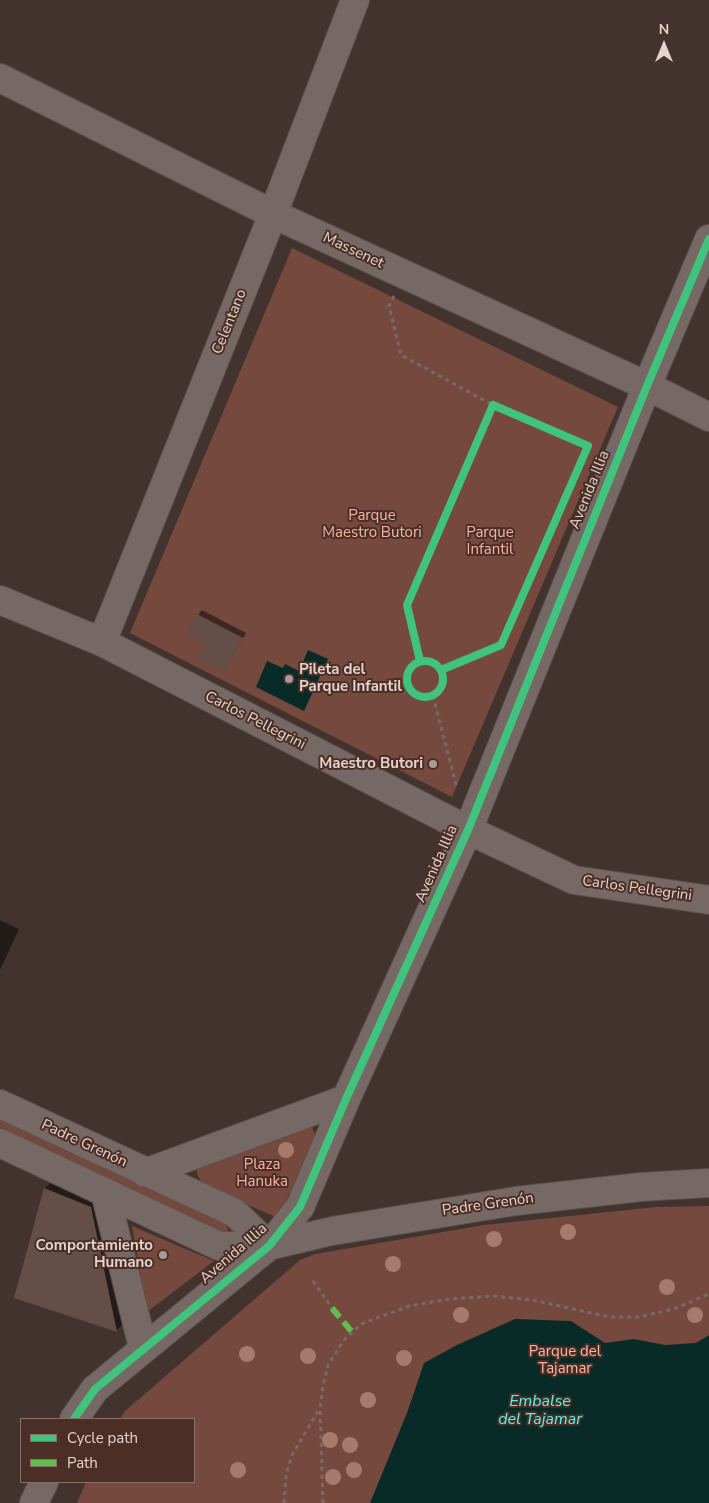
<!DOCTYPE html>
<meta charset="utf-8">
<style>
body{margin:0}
#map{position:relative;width:709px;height:1503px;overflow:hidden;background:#43332e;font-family:"Nunito Sans",sans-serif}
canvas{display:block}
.legend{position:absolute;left:20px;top:1418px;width:175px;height:65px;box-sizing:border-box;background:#4b2f26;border:1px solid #897069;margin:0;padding:6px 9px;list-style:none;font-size:15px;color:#e5d2cd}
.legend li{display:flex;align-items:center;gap:10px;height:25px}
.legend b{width:25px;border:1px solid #897069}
.north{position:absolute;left:639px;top:20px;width:50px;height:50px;-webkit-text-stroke:4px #4b2f26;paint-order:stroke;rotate:0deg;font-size:14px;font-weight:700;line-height:20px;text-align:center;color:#e5d2cd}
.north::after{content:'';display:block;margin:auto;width:18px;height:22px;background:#e5d2cd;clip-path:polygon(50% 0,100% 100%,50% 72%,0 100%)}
</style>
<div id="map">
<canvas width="709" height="1503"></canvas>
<ul class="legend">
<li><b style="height:6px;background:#40c37c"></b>Cycle path</li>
<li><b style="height:6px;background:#5fbe4e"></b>Path</li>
</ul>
<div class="north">N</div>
</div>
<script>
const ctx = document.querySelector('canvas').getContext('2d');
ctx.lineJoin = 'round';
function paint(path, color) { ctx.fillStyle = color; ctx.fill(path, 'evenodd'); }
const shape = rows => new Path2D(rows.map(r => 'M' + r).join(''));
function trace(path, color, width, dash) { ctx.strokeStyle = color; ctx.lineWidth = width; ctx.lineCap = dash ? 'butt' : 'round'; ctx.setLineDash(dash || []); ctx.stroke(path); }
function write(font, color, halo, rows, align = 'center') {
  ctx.font = font + ' "Nunito Sans",sans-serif'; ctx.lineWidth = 4; ctx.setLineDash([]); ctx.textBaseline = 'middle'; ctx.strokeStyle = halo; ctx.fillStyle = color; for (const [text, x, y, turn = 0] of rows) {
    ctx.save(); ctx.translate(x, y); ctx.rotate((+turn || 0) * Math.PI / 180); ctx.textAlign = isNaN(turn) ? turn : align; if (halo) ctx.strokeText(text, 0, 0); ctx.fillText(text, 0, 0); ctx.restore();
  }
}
paint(shape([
 [292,248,618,407,452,797,130,633],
 [0,1114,226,1218,228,1231,213,1231,0,1133],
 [305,1124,312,1127,316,1137,278,1218,203,1185,197,1174,198,1161],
 [709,1206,709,1503,77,1503,86,1482,194,1482,194,1419,120,1419,125,1411,300,1260,315,1254,484,1225,656,1207],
 [132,1226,214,1261,147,1312]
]), '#75493d');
paint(shape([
 [308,650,328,659,304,711,256,687,267,661,283,668,285,664,299,671],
 [515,1319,571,1321,605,1343,634,1339,665,1345,696,1343,709,1335,709,1503,370,1503,407,1413,424,1363,457,1345]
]), '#082b28');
paint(shape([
 [202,610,246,633,224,671,207,643,198,615],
 [0,920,19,929,0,970],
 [62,1172,107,1191,133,1314,117,1330,15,1297,45,1188]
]), '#0007');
paint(shape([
 [197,614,243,638,224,672,197,658,205,643,186,633],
 [44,1188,91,1207,117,1332,14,1298]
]), '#654e48');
const minor = shape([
 [0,78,273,214,647,386,709,417],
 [0,600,102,642,468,830,574,880,709,900],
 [102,642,273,214,355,0],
 [0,1104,235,1213,269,1246],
 [0,1143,219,1246,269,1246,332,1231,516,1201,641,1187,709,1183],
 [145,1173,346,1099],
 [105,1192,143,1348],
 [74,1419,95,1389,269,1246,300,1207,346,1099,468,830,647,386,709,239],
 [34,1503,44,1482]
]);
trace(minor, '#5d4f4b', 30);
trace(shape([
 [394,296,389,306,401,355,493,405],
 [433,696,457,788],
 [313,1281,332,1308],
 [284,1503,286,1475,292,1455,320,1408],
 [323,1503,320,1408,323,1386,328,1365,344,1340,361,1324,409,1306,450,1299,494,1296,533,1300,609,1317,638,1317,674,1309,709,1294]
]), '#776a67', 3, [4, 4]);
trace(minor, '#766965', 28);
trace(shape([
 [332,1308,352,1332]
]), '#5fbe4e', 6, [12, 6]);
trace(shape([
 '407 679a18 18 0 1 1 36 0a18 18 0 1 1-36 0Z',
 [420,661,407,605,493,405,588,446,501,645,441,670],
 [74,1419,95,1389,269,1246,300,1207,346,1099,468,830,647,386,709,239]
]), '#40c37c', 8);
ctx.fillStyle = '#a67a6d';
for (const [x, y] of [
 [286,1150],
 [568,1232],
 [494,1239],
 [393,1264],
 [667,1287],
 [461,1315],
 [695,1315],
 [247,1354],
 [308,1356],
 [404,1358],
 [368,1400],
 [330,1440],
 [350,1445],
 [238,1470],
 [354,1470],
 [333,1477]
]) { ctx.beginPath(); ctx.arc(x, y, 8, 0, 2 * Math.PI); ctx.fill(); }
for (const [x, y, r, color] of [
 [289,679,5,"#ac9a95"],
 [433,764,5,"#ac9a95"],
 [163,1255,5,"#ac9a95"]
]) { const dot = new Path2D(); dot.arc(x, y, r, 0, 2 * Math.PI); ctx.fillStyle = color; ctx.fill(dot); trace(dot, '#4b2f26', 2); }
write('15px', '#e5d2cd', '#4b2f26', [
 ["Massenet",353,251,25],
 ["Celentano",230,322,-68],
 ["Avenida Illia",590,490,-68],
 ["Carlos Pellegrini",255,721,27],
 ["Avenida Illia",437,864,-66],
 ["Carlos Pellegrini",637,889,8],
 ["Padre Grenón",84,1144,25],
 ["Padre Grenón",488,1205,-8],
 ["Avenida Illia",234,1254,-41]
]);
write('15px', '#f7b5a1', '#4b2f26', [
 ["Parque",372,516],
 ["Maestro Butori",372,533],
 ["Parque",490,533],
 ["Infantil",490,550],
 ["Plaza",262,1165],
 ["Hanuka",262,1182],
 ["Parque del",565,1352],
 ["Tajamar",565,1369]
]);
write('bold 15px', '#e5d2cd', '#4b2f26', [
 ["Pileta del",299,670,"left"],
 ["Parque Infantil",299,687,"left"],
 ["Maestro Butori",423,764],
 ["Comportamiento",153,1246],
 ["Humano",153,1263]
], 'right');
write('italic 16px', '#4efaee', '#4b2f26', [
 ["Embalse",540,1402],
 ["del Tajamar",540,1420]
]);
</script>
